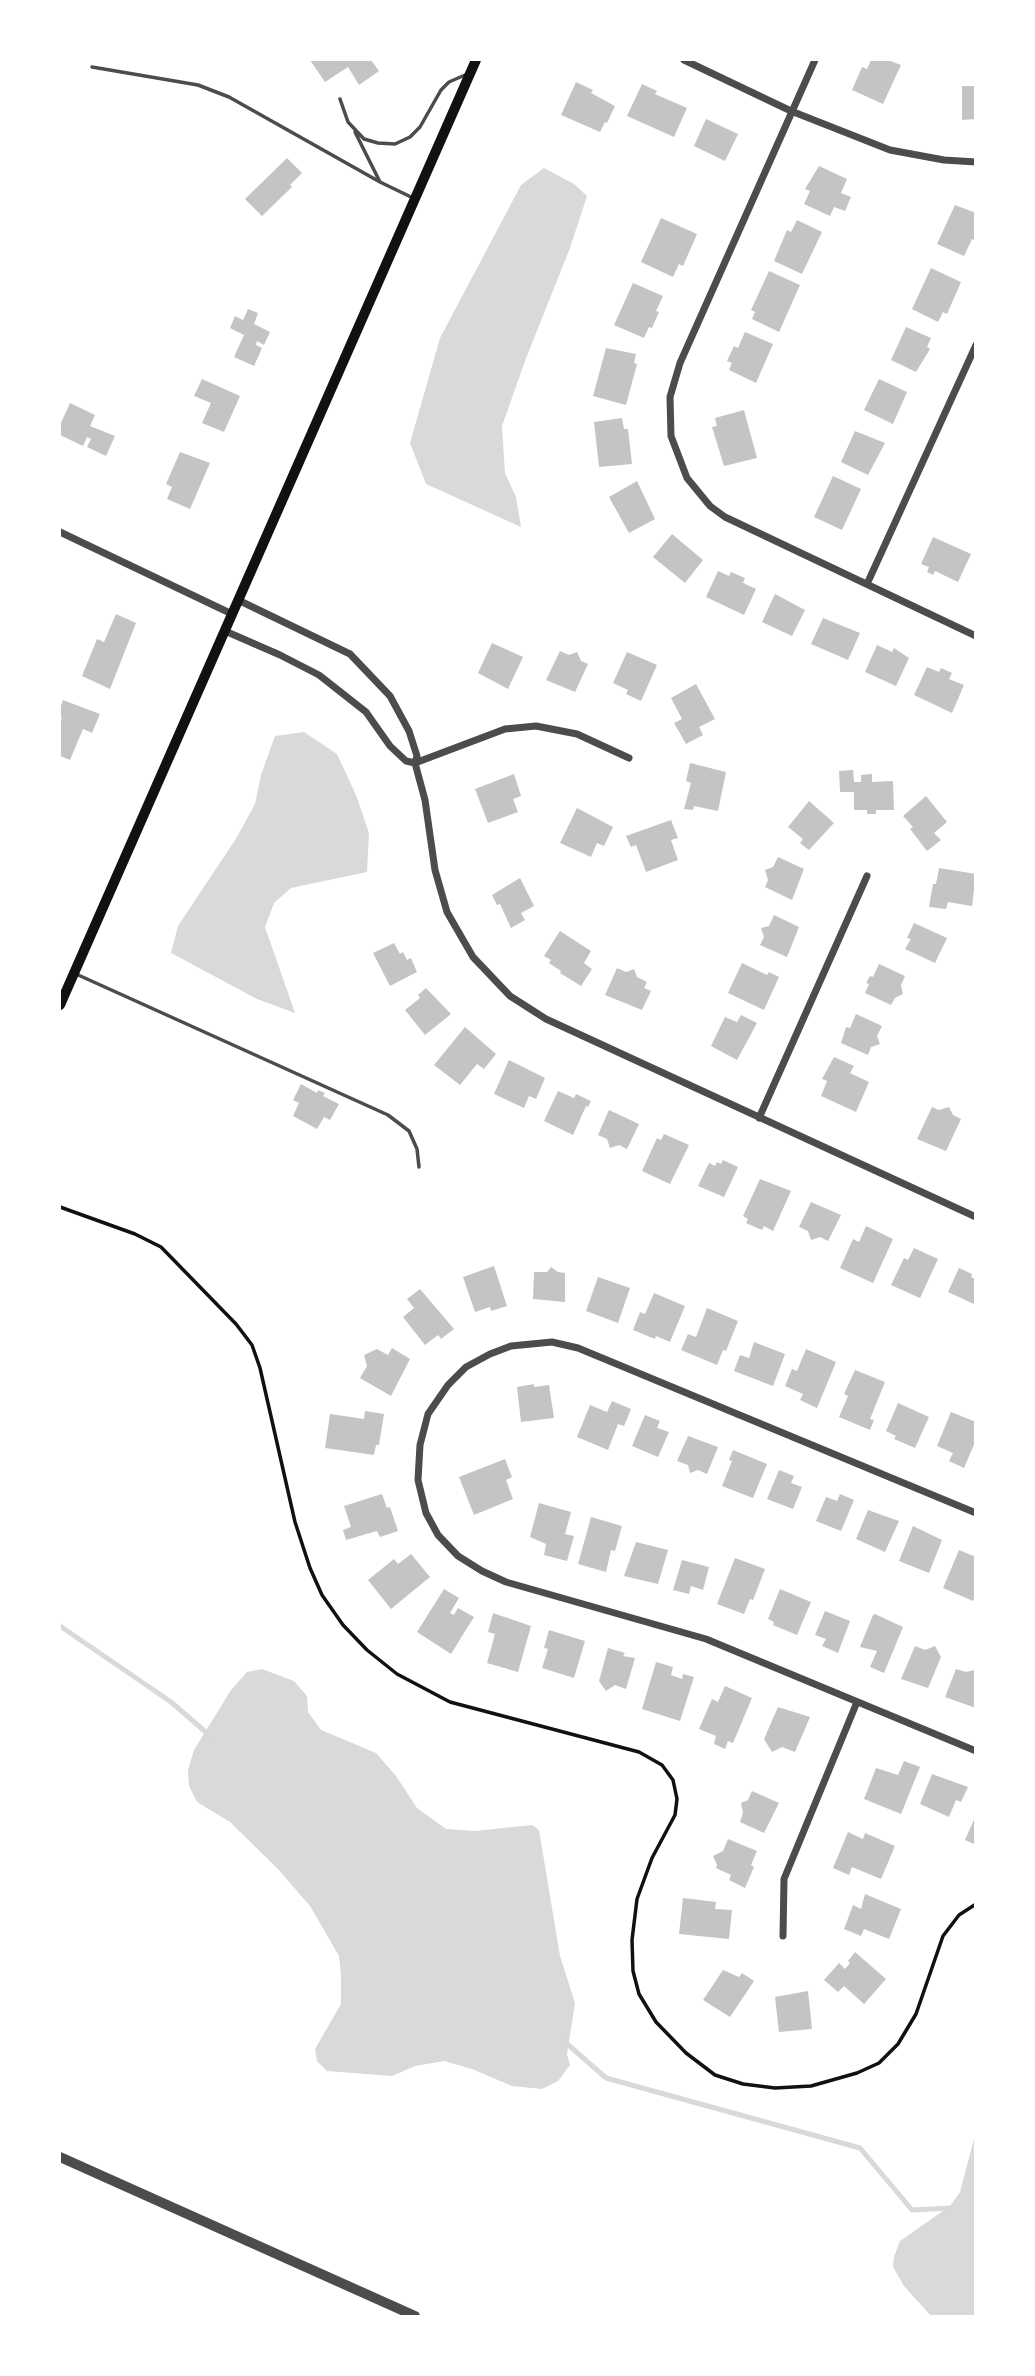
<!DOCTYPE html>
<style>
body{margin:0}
#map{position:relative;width:1035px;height:2376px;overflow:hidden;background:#fff;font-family:"Varela Round",sans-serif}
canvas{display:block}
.frame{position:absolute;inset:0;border:61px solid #fff;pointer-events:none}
</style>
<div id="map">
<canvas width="1035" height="2376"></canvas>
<div class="frame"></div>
</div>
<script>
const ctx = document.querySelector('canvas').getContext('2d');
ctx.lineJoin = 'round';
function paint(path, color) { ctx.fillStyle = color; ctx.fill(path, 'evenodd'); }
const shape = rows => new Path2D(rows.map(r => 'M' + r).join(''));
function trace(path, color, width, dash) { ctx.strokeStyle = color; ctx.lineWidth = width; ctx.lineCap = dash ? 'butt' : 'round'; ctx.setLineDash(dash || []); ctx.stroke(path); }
paint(shape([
 [544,168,574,184,587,196,570,248,525,361,502,426,505,473,516,497,521,527,426,484,410,443,440,338,521,185],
 [304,732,337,754,356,795,369,833,367,872,291,888,274,903,265,927,295,1013,257,999,171,953,178,926,237,837,255,804,261,775,275,736],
 [262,1669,294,1681,307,1696,308,1712,321,1730,376,1753,396,1776,417,1808,446,1829,475,1831,532,1825,539,1830,560,1956,575,2003,567,2054,570,2065,558,2081,542,2089,512,2086,472,2069,444,2061,415,2066,392,2076,327,2071,317,2061,315,2049,341,2004,341,1975,339,1956,310,1906,278,1869,230,1822,197,1802,189,1786,188,1770,194,1750,231,1690,247,1672],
 [975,2135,975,2316,931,2316,904,2286,893,2267,894,2257,900,2241,950,2206,960,2192]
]), '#d9d9d9');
trace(shape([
 [60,1626,171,1702,208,1734],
 [565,2042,606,2078,860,2148,912,2210,951,2208]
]), '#d9d9d9', 5);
paint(shape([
 [310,60,371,60,379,71,359,85,348,67,325,82],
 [871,60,888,60,901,65,883,104,852,90,862,67,867,69],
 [576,82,593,90,591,93,615,106,607,123,605,122,600,132,561,115],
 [642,84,657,91,655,94,687,108,674,137,627,116],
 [962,86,976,86,976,119,962,120],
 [706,119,738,134,725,161,694,146],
 [287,158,302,173,290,185,292,187,262,216,245,199],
 [819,166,847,179,841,193,851,197,845,211,834,207,830,216,804,204,810,191,805,189],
 [955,205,976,213,976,241,972,239,964,256,937,244],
 [661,218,697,234,683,266,679,264,673,277,641,262],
 [797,220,822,232,802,274,774,261,787,230,791,232],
 [931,268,961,282,947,314,943,312,938,322,912,309],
 [769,271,800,285,779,332,752,319,755,312,751,310],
 [633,283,663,296,656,311,659,312,652,328,649,327,644,338,614,325],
 [248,309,258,313,254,324,270,332,264,345,257,341,256,345,262,348,254,366,234,357,244,335,230,328,235,316,243,320],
 [906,327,931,338,927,347,930,349,916,372,891,360],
 [745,332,773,344,756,383,729,370,732,363,727,361,734,346,738,348],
 [606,348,636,354,634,363,637,364,626,405,593,396],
 [202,379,240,396,224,432,202,423,211,403,194,396],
 [879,379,907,392,893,424,864,410],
 [70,403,95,415,90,426,115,436,106,456,87,447,91,439,87,437,83,446,60,435,60,425],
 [744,410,757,458,724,466,712,427,717,426,715,418],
 [622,418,624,429,628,429,632,464,599,467,594,422],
 [855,431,885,443,868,475,841,462],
 [180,452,210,463,190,509,167,499,172,487,166,484],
 [833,476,861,489,842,530,814,517],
 [637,481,655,519,629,533,609,497],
 [672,534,703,560,685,583,653,557],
 [933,537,971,554,958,582,935,571,933,575,927,572,929,567,921,564],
 [718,571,729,576,731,572,745,578,743,583,756,589,744,615,706,597],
 [775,594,805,610,792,636,762,622],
 [116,614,136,623,110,689,82,676,97,639,104,642],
 [823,618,860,633,848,660,811,644],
 [492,643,523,657,508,689,478,673],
 [877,645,892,652,894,648,909,658,896,686,865,672],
 [560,651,569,655,577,652,581,661,588,664,575,692,546,680],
 [627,652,657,665,641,701,626,694,628,690,613,683],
 [927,667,939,672,941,668,952,673,949,679,964,685,952,713,914,695],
 [696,684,715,719,699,727,703,735,686,744,674,723,682,719,671,698],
 [63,700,100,714,92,733,83,729,70,760,60,756,60,723,62,718,60,717,60,709],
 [690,763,726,772,718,811,694,806,693,810,684,809,691,783,686,781],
 [853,770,854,782,861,782,861,775,872,774,872,782,893,781,894,810,876,810,876,814,867,814,867,810,854,810,854,792,840,792,839,771],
 [514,774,521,796,513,799,518,812,488,823,475,789],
 [926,796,947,822,934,833,941,840,927,851,910,829,913,827,903,816],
 [809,801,834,823,809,850,800,843,803,839,788,827],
 [577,808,613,827,604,846,597,843,591,857,560,843],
 [671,820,678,838,671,840,678,860,646,872,636,845,631,847,626,836],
 [778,857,804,869,792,900,765,887,768,880,765,870,773,867],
 [939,868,976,874,972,906,948,902,946,909,929,907,933,884,936,884],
 [520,878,534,906,521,913,525,920,511,928,500,904,497,905,492,895],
 [774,915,799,927,787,957,760,945,764,937,761,928,769,926],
 [914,923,947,938,935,963,905,949,911,939,907,938],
 [560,931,591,951,584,963,592,969,581,986,560,973,561,971,549,963,551,960,544,956],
 [394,943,400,954,403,952,407,960,411,958,417,972,390,986,373,953],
 [742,963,767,975,769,972,779,977,764,1010,728,993],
 [879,964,905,976,901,985,903,994,895,998,891,1005,865,993,869,984,866,983,870,976,873,977],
 [617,968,626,972,634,969,637,977,647,982,644,988,651,991,642,1010,605,995],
 [426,988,451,1014,425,1035,405,1010,420,998,418,995],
 [856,1014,882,1026,877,1036,880,1044,871,1047,868,1055,841,1043,846,1027,850,1028],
 [741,1015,757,1023,737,1060,711,1046,725,1017,737,1022],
 [465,1027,496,1054,484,1069,477,1064,460,1085,434,1065],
 [834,1057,854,1066,850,1073,869,1082,856,1112,821,1096,827,1081,822,1079],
 [509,1060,545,1078,536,1099,529,1096,524,1108,494,1094],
 [301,1084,317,1093,318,1090,325,1093,323,1096,339,1104,330,1120,324,1117,317,1129,293,1116,299,1103,293,1100],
 [558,1091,574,1098,576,1094,591,1101,588,1107,586,1106,573,1135,544,1121],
 [932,1107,939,1110,949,1107,953,1115,961,1119,946,1151,917,1139],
 [609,1110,639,1124,627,1149,619,1145,610,1148,607,1139,598,1135],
 [664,1134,689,1145,670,1184,642,1171,657,1138,661,1140],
 [723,1160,738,1167,724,1197,698,1186,709,1163,715,1166,717,1162,721,1164],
 [760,1179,791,1191,773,1231,764,1226,762,1230,746,1223,748,1219,743,1216],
 [811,1202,841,1215,828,1241,820,1237,811,1240,808,1231,799,1227],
 [866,1226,893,1239,873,1283,840,1268,853,1239,859,1242],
 [914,1248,938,1259,920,1298,891,1285,904,1258,908,1260],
 [494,1266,507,1306,491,1311,490,1307,475,1312,463,1277],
 [551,1267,558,1272,565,1273,565,1302,533,1299,534,1272,547,1272],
 [959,1268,972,1274,971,1277,976,1279,976,1305,948,1292],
 [598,1277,630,1288,618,1323,586,1311],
 [420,1289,454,1329,441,1339,438,1335,425,1345,403,1317,414,1308,407,1299],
 [654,1293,685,1306,670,1342,656,1336,655,1339,633,1330,640,1312,645,1314],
 [707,1308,738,1321,726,1351,723,1350,717,1365,681,1350,688,1334,696,1337],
 [754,1342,785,1354,773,1386,734,1371,740,1355,749,1358],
 [392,1348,410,1359,391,1396,360,1378,367,1366,364,1355,377,1349,388,1355],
 [806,1349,836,1362,817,1408,800,1400,803,1394,785,1386,792,1369,797,1371],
 [855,1370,885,1382,870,1419,874,1420,870,1430,839,1417,848,1396,844,1394],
 [534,1384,534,1387,549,1385,554,1418,521,1422,517,1387],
 [612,1401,631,1409,624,1426,618,1424,608,1450,577,1437,590,1405,607,1412],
 [898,1403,929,1417,915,1448,894,1439,896,1436,886,1431],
 [365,1411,384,1414,379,1445,376,1445,374,1455,325,1448,330,1414,364,1419],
 [951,1412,976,1422,976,1440,964,1468,949,1461,953,1453,937,1446],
 [645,1415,660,1421,657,1428,669,1432,658,1457,632,1446],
 [688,1436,718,1447,707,1474,698,1470,690,1473,688,1465,677,1461],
 [733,1450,767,1464,753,1498,722,1486,732,1461,729,1460],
 [505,1459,512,1477,506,1480,513,1499,474,1515,459,1477],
 [779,1470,794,1476,791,1483,802,1487,793,1509,767,1499],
 [382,1494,387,1508,390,1507,398,1531,380,1537,377,1531,346,1540,343,1530,351,1527,344,1506],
 [840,1494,854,1500,841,1531,816,1521,826,1497,837,1501],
 [539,1503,571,1512,565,1534,574,1536,567,1561,544,1555,546,1544,530,1537],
 [868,1510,899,1521,885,1552,856,1539],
 [591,1517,622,1526,615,1551,611,1550,606,1572,578,1564],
 [913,1526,942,1540,929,1573,899,1561],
 [636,1542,668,1550,658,1584,624,1576],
 [959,1550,976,1557,976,1595,973,1601,943,1588],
 [411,1554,430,1577,391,1609,368,1580,394,1559,398,1564],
 [735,1558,765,1569,753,1600,750,1599,744,1614,717,1604],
 [682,1560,709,1567,703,1590,691,1586,689,1594,673,1590],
 [444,1589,459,1598,450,1613,454,1615,458,1608,474,1617,451,1654,417,1632],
 [780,1589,811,1602,797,1635,773,1625,774,1622,768,1619],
 [825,1611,850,1621,838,1653,822,1646,826,1639,815,1635],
 [493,1613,531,1626,518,1672,487,1663,495,1634,488,1632],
 [875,1614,903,1627,884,1673,870,1667,877,1651,860,1647,873,1615],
 [549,1630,585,1641,574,1678,542,1668,548,1649,544,1648],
 [915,1646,925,1650,935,1646,941,1657,928,1688,901,1679],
 [608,1648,625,1653,623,1656,635,1658,626,1689,615,1685,606,1691,599,1681],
 [656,1662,673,1667,671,1675,682,1679,683,1674,694,1677,680,1721,642,1709],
 [956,1669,966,1672,975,1670,976,1708,945,1697],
 [725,1686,752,1698,733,1743,728,1741,725,1749,714,1744,716,1736,699,1729,712,1699,718,1702],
 [778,1707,810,1717,795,1752,782,1747,772,1752,764,1739],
 [904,1761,920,1767,901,1814,864,1799,876,1768,898,1775],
 [932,1774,968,1787,961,1802,956,1800,949,1817,920,1804],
 [752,1791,779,1803,764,1833,740,1822,743,1813,741,1803,748,1800],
 [976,1815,976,1845,965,1840],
 [848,1832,863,1839,865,1833,895,1846,881,1879,852,1867,849,1875,833,1868],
 [728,1839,757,1851,751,1865,754,1867,745,1888,729,1880,731,1875,716,1868,717,1865,713,1856,723,1851],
 [865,1894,901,1909,889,1939,864,1929,861,1936,844,1929,853,1905,861,1909],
 [683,1898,716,1902,715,1909,732,1910,729,1939,679,1934],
 [855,1952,886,1979,864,2004,844,1986,838,1992,824,1980,839,1963,845,1969,850,1963,848,1961],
 [723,1970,739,1977,742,1973,754,1981,730,2017,703,2000],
 [808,1991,812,2029,779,2032,775,1997]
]), '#c4c4c4');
trace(shape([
 [60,1207,135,1234,161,1247,236,1324,252,1345,260,1368,295,1522,310,1568,322,1595,343,1625,367,1650,397,1674,450,1702,639,1752,662,1765,673,1780,677,1799,675,1815,652,1858,637,1899,632,1940,633,1971,639,1994,656,2022,686,2053,715,2075,743,2084,775,2088,811,2086,857,2073,879,2063,898,2044,916,2014,943,1936,959,1915,976,1904]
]), '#111', 3.5);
trace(shape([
 [92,67,198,85,229,97,380,182],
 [340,99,348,122,364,139,378,143,395,144,410,137,420,127,441,90,449,82,465,75],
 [355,132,380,182,411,197],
 [76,974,388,1115,409,1131,417,1149,419,1167]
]), '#4c4c4c', 3.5);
trace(shape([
 [684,60,791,111,890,150,944,160,976,162],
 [815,60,680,363,670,397,671,436,687,478,710,506,725,517,976,636],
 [60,532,232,614],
 [867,584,976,345],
 [238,600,350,654,390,696,409,731,417,756,415,763,425,800,435,870,447,912,473,957,510,996,546,1019,976,1217],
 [225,631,280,655,319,675,366,712,390,746,406,761,415,763],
 [415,763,505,729,536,726,577,734,629,758],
 [759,1118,867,876],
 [976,1513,578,1348,552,1342,511,1346,490,1354,466,1367,448,1385,428,1414,420,1445,418,1480,426,1513,438,1535,458,1556,482,1571,506,1582,706,1639,976,1751],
 [783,1936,784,1879,857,1702]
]), '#4c4c4c', 7);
trace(shape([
 [60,2157,415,2316]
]), '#4c4c4c', 10);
trace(shape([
 [60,1005,476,60]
]), '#111', 10);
</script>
